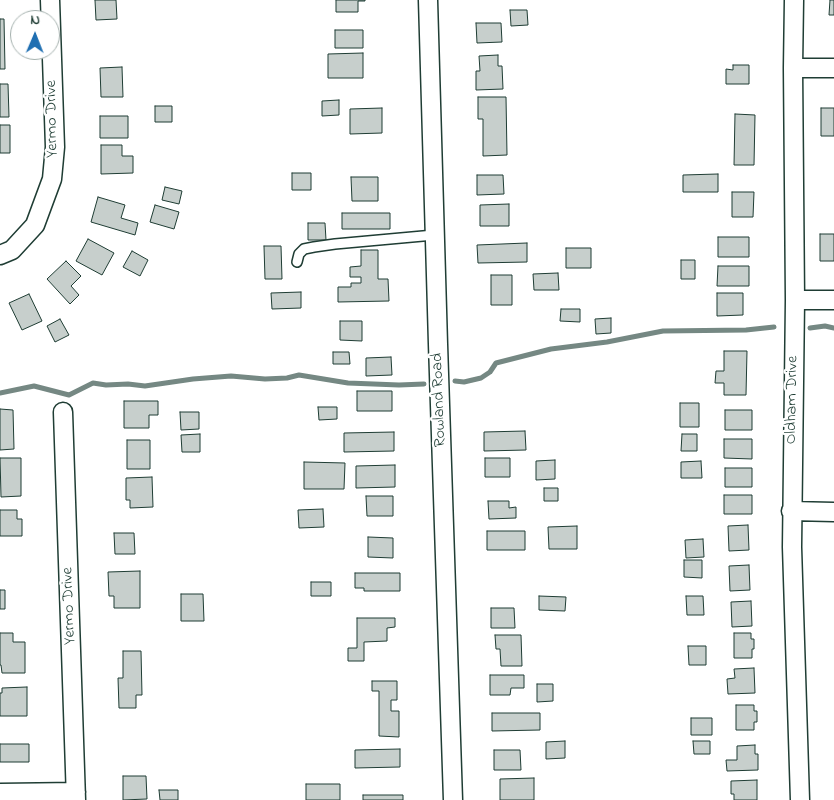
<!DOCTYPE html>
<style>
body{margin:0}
#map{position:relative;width:834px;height:800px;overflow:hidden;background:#fff;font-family:"Indie Flower",sans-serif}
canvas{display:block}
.north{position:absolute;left:10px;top:10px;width:50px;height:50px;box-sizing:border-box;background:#fff;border:1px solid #a5b1ae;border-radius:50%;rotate:1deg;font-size:14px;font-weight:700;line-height:20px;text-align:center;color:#1f3d34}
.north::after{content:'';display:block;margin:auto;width:18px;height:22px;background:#1f6fb2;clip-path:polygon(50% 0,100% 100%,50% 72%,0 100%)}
</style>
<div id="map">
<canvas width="834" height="800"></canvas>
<div class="north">N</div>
</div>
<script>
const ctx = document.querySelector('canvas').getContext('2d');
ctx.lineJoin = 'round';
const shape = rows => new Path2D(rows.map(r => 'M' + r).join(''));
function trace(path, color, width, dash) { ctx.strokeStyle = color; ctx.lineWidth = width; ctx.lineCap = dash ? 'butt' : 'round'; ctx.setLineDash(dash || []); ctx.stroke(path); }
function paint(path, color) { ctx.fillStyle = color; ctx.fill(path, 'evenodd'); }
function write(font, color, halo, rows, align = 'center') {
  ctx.font = font + ' "Indie Flower",sans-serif'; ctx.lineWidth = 4.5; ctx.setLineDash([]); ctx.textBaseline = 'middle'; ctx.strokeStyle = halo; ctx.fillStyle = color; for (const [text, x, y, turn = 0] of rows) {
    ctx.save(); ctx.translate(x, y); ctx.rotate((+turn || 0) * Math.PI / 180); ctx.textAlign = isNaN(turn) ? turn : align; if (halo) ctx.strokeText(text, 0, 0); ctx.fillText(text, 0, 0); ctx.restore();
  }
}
trace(shape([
 [810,328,825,326,834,328],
 [455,381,464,382,481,378,490,372,496,363,551,349,607,342,663,331,746,330,774,327],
 [0,393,34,386,69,395,93,383,106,385,128,384,145,386,193,379,231,376,265,379,287,378,299,375,348,383,399,385,424,384]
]), '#758883', 5);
const building = shape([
 [95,0,116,0,117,19,96,20,95,0],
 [336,0,365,0,365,1,358,1,358,12,336,12,336,0],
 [830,0,834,0,834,15,829,15,830,0],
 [510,10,527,10,528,25,511,26,510,10],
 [0,19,4,19,5,69,0,69,0,19],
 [476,23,501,23,502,42,477,43,476,23],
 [335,30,363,30,363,48,335,48,335,30],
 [363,53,363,78,328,78,328,54,363,53],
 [498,55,498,66,502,66,503,89,476,90,476,71,480,71,479,56,498,55],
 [733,65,749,65,749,84,726,84,726,69,733,70,733,65],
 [122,67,123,97,101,97,100,68,122,67],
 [0,84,8,84,9,117,0,117,0,84],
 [478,97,506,97,507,155,483,156,483,119,478,119,478,97],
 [339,100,339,115,322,116,322,101,339,100],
 [155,106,172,106,172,122,155,122,155,106],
 [382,108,382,133,350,134,350,109,382,108],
 [821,108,834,108,834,136,821,136,821,108],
 [735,114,755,115,754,165,734,165,735,114],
 [100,116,128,116,128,138,100,138,100,116],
 [0,125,10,125,10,153,0,153,0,125],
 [101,145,122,145,122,156,133,156,133,173,101,174,101,145],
 [292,173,311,173,311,190,292,190,292,173],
 [718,174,718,192,683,192,683,175,718,174],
 [477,175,503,175,504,194,477,195,477,175],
 [351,177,378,177,378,201,352,201,351,177],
 [165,187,182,191,179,204,162,200,165,187],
 [732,192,754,192,753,217,732,217,732,192],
 [98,197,125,205,121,218,138,223,135,235,91,222,98,197],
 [509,204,509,226,480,226,480,205,509,204],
 [155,205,179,212,174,229,150,222,155,205],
 [342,213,390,213,390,229,342,229,342,213],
 [308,223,325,223,326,240,308,240,308,223],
 [820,234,834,234,834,261,820,261,820,234],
 [718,237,749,237,749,257,718,257,718,237],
 [88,239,114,253,102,275,76,261,88,239],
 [527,243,527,262,478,263,477,245,527,243],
 [264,246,281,246,282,279,265,279,264,246],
 [566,248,591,248,591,268,566,268,566,248],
 [361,250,378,250,378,279,388,279,389,301,338,302,338,287,351,287,351,283,361,283,361,277,350,277,350,267,361,266,361,250],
 [132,251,148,260,140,276,123,267,132,251],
 [681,260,695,260,695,279,681,279,681,260],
 [66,261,81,276,71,286,79,295,70,304,47,279,66,261],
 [718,266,749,266,749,286,717,286,718,266],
 [558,273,559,290,534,290,533,274,558,273],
 [491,275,512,275,512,305,491,305,491,275],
 [301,292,301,308,272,309,271,293,301,292],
 [717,293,743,293,743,315,717,316,717,293],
 [29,294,42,321,22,330,9,303,29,294],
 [561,309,580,309,580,322,560,321,561,309],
 [611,318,611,333,596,334,595,319,611,318],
 [60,319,69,335,55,342,47,326,60,319],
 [340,321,362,321,362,341,340,340,340,321],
 [724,351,747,351,746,395,724,395,724,383,715,383,716,371,724,371,724,351],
 [333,352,349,352,350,364,333,364,333,352],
 [391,357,392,375,366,376,366,358,391,357],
 [357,391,392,391,392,411,357,411,357,391],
 [124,401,158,401,158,415,149,415,149,428,124,428,124,401],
 [680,403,699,403,699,427,680,427,680,403],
 [318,407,337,407,337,419,319,420,318,407],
 [0,409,13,410,14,449,0,450,0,409],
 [725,410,752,410,752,430,725,430,725,410],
 [180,412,199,412,199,429,181,430,180,412],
 [525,431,526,450,484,451,484,432,525,431],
 [394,432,394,451,344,452,344,433,394,432],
 [200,434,200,452,182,452,181,435,200,434],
 [682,434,697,434,697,451,681,451,682,434],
 [724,439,752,439,752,459,724,458,724,439],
 [127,440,150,440,150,469,127,469,127,440],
 [0,458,21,458,21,496,1,497,0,458],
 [485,458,510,458,510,477,485,477,485,458],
 [555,460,555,479,536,480,536,461,555,460],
 [701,461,702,478,681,478,681,462,701,461],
 [304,462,345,463,344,489,304,489,304,462],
 [395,465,395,487,356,488,356,466,395,465],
 [725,468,752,468,752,487,725,487,725,468],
 [152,477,153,507,130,508,130,500,126,500,126,478,152,477],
 [544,488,558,488,558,501,544,501,544,488],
 [724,495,752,495,752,514,724,514,724,495],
 [366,496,393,496,393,516,367,516,366,496],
 [488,501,509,501,509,508,516,507,516,518,489,519,488,501],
 [323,509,324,527,299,528,298,510,323,509],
 [0,510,17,510,17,519,22,519,22,536,0,536,0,510],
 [748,525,749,550,729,551,728,526,748,525],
 [577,526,577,549,549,549,548,527,577,526],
 [487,531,525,531,525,550,487,550,487,531],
 [114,533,134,533,135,554,115,554,114,533],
 [368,537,393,538,393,558,368,557,368,537],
 [703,539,704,557,686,558,685,540,703,539],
 [684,560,702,560,702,578,684,577,684,560],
 [749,565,750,590,730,591,729,566,749,565],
 [140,571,140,608,114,608,114,596,109,596,108,572,140,571],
 [355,573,400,573,400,591,364,591,364,588,355,588,355,573],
 [311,582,331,582,331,596,311,596,311,582],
 [0,590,5,590,5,609,0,609,0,590],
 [181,594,203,594,204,621,181,621,181,594],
 [539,596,566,597,565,611,539,610,539,596],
 [686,596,703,596,704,615,687,615,686,596],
 [751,601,752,626,732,627,731,602,751,601],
 [491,608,514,608,515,628,491,628,491,608],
 [357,618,395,618,395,627,387,628,387,641,364,642,364,661,348,661,348,648,357,648,357,618],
 [0,633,13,633,13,642,25,642,25,673,2,673,1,665,0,665,0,633],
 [734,633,751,633,751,639,754,639,754,649,752,649,752,658,734,658,734,633],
 [495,635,521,635,522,666,501,666,500,649,496,649,495,635],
 [688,646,706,646,706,665,689,665,688,646],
 [123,651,141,651,142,695,136,695,136,708,119,708,118,678,123,678,123,651],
 [754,668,755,693,728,694,727,679,735,678,734,669,754,668],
 [490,675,524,675,524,688,511,688,510,695,490,695,490,675],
 [372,681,397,681,397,700,391,700,391,711,399,711,399,737,379,736,379,691,372,691,372,681],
 [537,684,553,684,553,701,537,702,537,684],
 [27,687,27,716,0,716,0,693,2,693,2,688,27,687],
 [736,705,754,705,754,711,757,711,757,722,754,722,754,730,736,730,736,705],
 [492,713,540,713,540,730,492,731,492,713],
 [691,718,712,718,712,735,691,735,691,718],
 [565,741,565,758,546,759,546,742,565,741],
 [693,741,710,741,710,754,694,754,693,741],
 [0,744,29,744,29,762,0,762,0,744],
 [755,745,755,754,758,754,758,770,727,771,726,760,737,760,737,746,755,745],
 [400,749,400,767,355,768,355,750,400,749],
 [494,750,520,750,521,770,494,770,494,750],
 [123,776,146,776,147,799,123,800,123,776],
 [534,778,534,800,500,800,500,779,534,778],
 [757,780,757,800,734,800,734,794,731,794,731,781,757,780],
 [306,784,340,784,340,800,306,800,306,784],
 [159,790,178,790,178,800,160,800,159,790],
 [363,795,403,795,403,800,363,800,363,795]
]);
paint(building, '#c7cfcc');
trace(building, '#1f3d34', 1);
const service = shape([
 [297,262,299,254,304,249,314,247,335,244,434,235]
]);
const minor = shape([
 [428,0,438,344,453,800],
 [794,0,793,68,795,300,792,547,800,800],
 [793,68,834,68],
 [0,255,12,250,35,225,52,179,55,147,50,0],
 [795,300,834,300],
 [63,412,76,800],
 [791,511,834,512],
 [0,793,76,792]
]);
trace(service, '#1f3d34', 12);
trace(minor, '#1f3d34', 21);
trace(service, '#fff', 9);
trace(minor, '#fff', 18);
write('16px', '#1f3d34', '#fff', [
 ["Yermo Drive",53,119,-91],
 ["Rowland Road",440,400,-92],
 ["Oldham Drive",793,400,-89],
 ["Yermo Drive",70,606,-92]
]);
</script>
